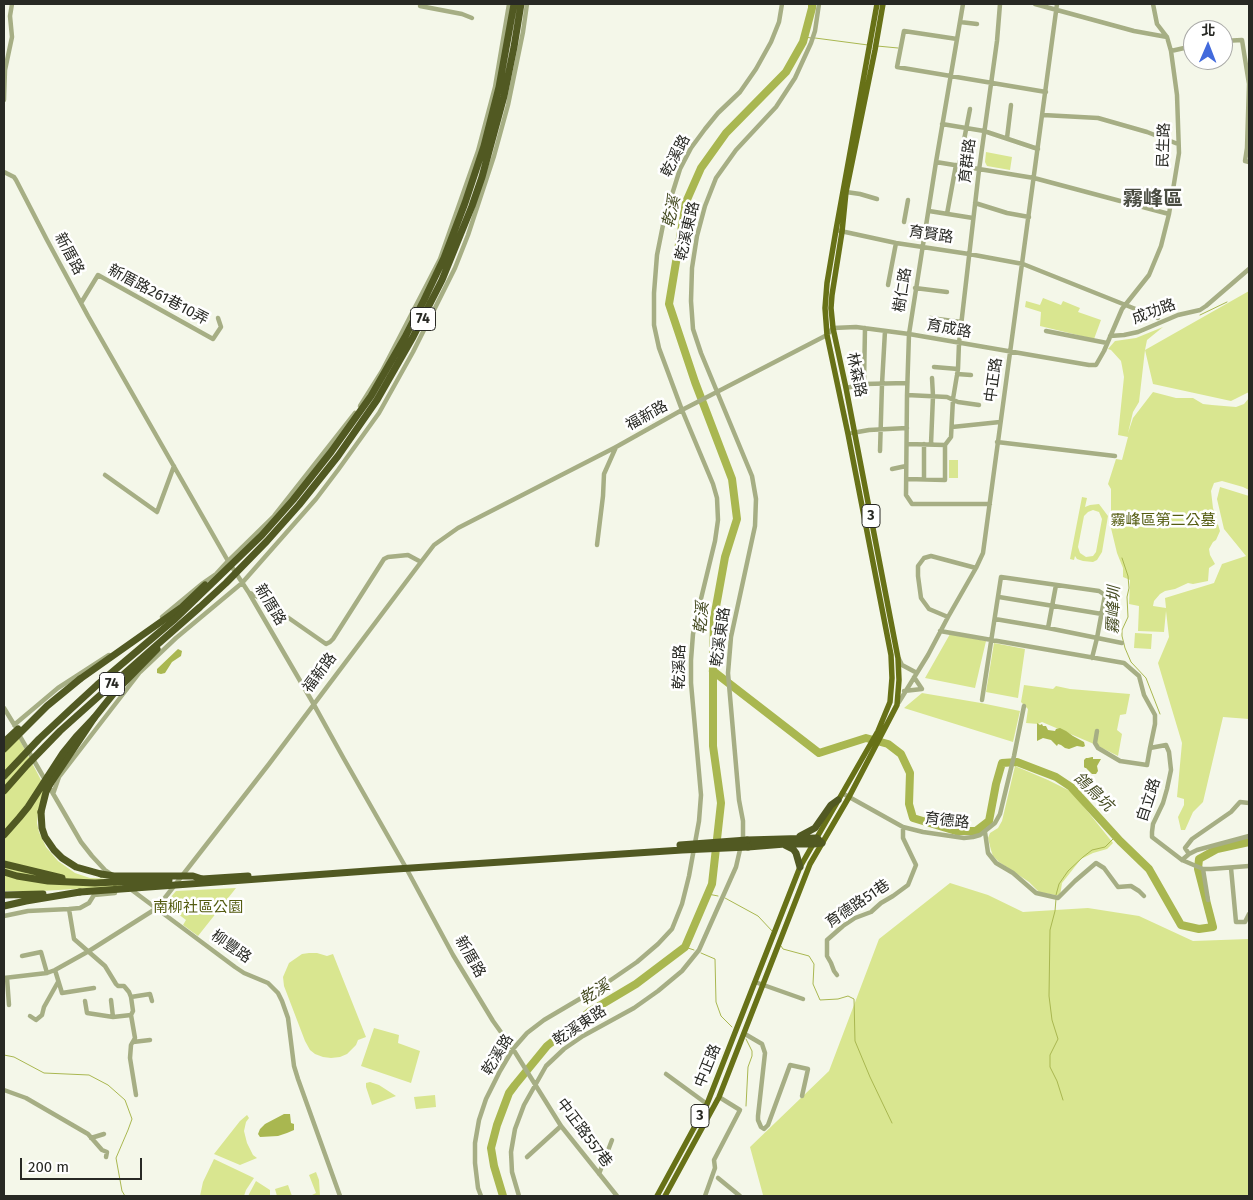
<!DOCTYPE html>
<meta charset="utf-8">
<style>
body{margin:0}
#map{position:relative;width:1253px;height:1200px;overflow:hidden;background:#f4f7e9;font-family:"Fira Sans","Noto Sans TC",sans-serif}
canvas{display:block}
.frame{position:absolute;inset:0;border:5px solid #282924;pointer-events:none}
.north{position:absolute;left:1183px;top:20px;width:50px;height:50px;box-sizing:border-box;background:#fff;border:1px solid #a9a9a7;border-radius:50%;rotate:1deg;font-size:14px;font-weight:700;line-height:20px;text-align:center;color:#282924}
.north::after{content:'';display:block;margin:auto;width:18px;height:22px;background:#426adc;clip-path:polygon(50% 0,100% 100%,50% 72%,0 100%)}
.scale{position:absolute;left:20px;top:1158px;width:122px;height:22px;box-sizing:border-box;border:2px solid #282924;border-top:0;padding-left:6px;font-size:15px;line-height:18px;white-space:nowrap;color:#282924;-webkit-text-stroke:4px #fff;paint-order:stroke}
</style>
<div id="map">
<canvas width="1253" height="1200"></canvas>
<div class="frame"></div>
<div class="north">北</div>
<div class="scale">200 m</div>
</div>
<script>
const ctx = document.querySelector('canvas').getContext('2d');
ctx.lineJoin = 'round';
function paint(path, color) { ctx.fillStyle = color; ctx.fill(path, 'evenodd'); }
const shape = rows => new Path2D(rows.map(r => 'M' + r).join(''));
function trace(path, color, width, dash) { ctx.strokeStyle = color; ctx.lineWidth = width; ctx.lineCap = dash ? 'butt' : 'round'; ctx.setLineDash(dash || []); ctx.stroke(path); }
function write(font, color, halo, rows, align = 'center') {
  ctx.font = font + ' "Fira Sans","Noto Sans TC",sans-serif'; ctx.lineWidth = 5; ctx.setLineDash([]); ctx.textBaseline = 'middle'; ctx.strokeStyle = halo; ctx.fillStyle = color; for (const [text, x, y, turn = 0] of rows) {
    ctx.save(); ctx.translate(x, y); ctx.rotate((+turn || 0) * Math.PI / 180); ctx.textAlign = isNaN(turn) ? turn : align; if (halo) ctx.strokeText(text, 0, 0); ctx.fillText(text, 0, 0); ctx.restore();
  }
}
paint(shape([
 [986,152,1012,157,1010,170,987,166,985,162],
 [1249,291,1249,392,1231,401,1153,384,1145,350],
 [1043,298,1061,305,1063,301,1080,308,1078,312,1101,320,1094,339,1040,326,1041,312,1025,307,1026,301,1040,305],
 [1163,327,1147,340,1145,350,1139,402,1133,412,1128,433,1133,418,1153,392,1176,398,1193,398,1203,404,1212,405,1236,407,1244,404,1249,398,1249,490,1243,487,1222,481,1214,483,1211,491,1213,508,1220,531,1216,540,1213,542,1209,549,1210,555,1215,564,1209,568,1208,581,1193,584,1188,583,1175,589,1165,591,1160,594,1154,601,1153,606,1166,608,1165,598,1214,583,1222,564,1246,556,1224,529,1217,499,1220,487,1249,496,1249,719,1223,717,1203,802,1193,812,1185,830,1181,830,1178,817,1184,805,1184,799,1177,797,1182,743,1158,663,1169,637,1166,611,1164,632,1138,631,1139,606,1129,604,1130,580,1123,577,1123,568,1117,553,1111,528,1111,489,1108,484,1116,459,1122,460,1128,437,1118,435,1124,377,1122,366,1121,361,1111,350,1108,349,1115,341,1136,338],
 [949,460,958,460,958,478,949,478],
 [1082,497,1087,498,1085,507,1090,505,1099,504,1108,516,1102,552,1097,560,1093,562,1083,561,1077,559,1075,556,1074,560,1070,559],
 [1093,510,1099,512,1102,519,1096,552,1093,556,1086,557,1080,553,1078,547,1084,516,1088,512],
 [1135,633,1152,634,1151,649,1134,648],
 [950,634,986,641,975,688,925,678],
 [994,643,1025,649,1018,698,986,692],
 [1024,685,1053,689,1056,686,1070,689,1130,694,1126,714,1120,715,1117,730,1122,734,1118,756,1094,744,1042,722,1038,724,1026,723,1028,709,1021,702],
 [922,693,981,703,1020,711,1013,742,904,708],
 [16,733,41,780,46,787,42,796,38,813,37,823,39,832,46,847,58,861,75,873,90,878,114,879,126,890,91,888,42,891,4,891,4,744],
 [1015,766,1048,780,1072,792,1113,843,1107,849,1093,853,1081,859,1062,883,1060,896,1039,892,1029,882,999,862,993,856,991,850,988,838,990,833,998,828,1002,821],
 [950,883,988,895,1023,912,1088,908,1139,916,1193,941,1249,939,1249,1196,762,1196,763,1195,750,1147,829,1071,879,939],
 [236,888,198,936,183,925,186,920,165,904,176,891],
 [309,953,317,953,327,956,333,954,366,1037,358,1040,356,1045,347,1054,340,1057,331,1058,323,1057,315,1054,310,1050,305,1041,284,986,283,977,289,963,302,954],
 [374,1028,399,1035,398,1043,420,1051,411,1083,361,1066],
 [370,1082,379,1085,396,1096,372,1105,366,1087,366,1083],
 [435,1095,436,1107,416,1109,414,1097],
 [247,1115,249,1118,246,1122,244,1131,247,1143,253,1155,257,1158,240,1165,214,1154,240,1121],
 [214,1159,254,1178,246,1190,244,1196,200,1196,203,1182],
 [316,1172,319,1180,320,1196,310,1196,316,1193,309,1175],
 [256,1181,270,1190,270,1196,248,1196],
 [288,1185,292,1196,277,1196,275,1189]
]), '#d9e690');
paint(shape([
 [178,649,182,651,181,656,172,662,165,673,161,674,157,673,157,669],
 [1037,723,1040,725,1042,724,1043,726,1046,726,1048,730,1055,731,1056,729,1060,728,1066,731,1073,736,1084,742,1085,746,1083,747,1077,746,1069,749,1065,748,1061,745,1058,744,1057,746,1051,740,1043,738,1037,741],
 [1092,757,1093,757,1093,759,1101,759,1097,766,1098,771,1096,774,1092,774,1086,768,1085,768,1084,767,1084,760,1086,758,1088,758],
 [284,1114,290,1114,291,1123,294,1124,294,1130,287,1133,278,1136,260,1137,258,1134,260,1129,265,1124]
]), '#a9b750');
trace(shape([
 [805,37,811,38],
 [815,38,868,45],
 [877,46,898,48],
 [1200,315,1227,302],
 [1122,558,1128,576,1129,588,1127,597,1128,617,1122,630,1122,636,1125,648,1131,662,1146,678,1160,714],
 [708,894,718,896],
 [1056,895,1059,884,1068,871,1083,857,1092,850,1105,847,1116,836],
 [725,898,758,916,773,932],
 [1056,899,1055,911,1050,930,1049,996,1052,1020,1058,1039,1050,1055,1050,1067,1057,1081,1063,1100],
 [781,946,783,949,809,956,814,964,813,984,820,1000,838,999,848,996,854,999,855,1041,870,1077,892,1123],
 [685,947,694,950],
 [701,953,715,959,716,1002,721,1016,732,1027],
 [746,1039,752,1051,752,1056,748,1067,746,1106],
 [4,1055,14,1057,44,1073,89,1075,108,1085,125,1100,132,1119,128,1130,116,1158,122,1191,125,1196],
 [1249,1139,1249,1138]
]), '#a9b750', 1);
trace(shape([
 [713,671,819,753,866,738,888,744,901,754,910,773,909,804,913,818,956,831,976,831,989,821,996,784,1002,763,1017,762,1056,777,1071,787,1120,841,1149,869,1181,925,1199,929,1213,927,1198,869,1199,859,1217,849,1249,842],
 [503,1196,494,1166,491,1148,497,1125,509,1093,515,1085,547,1046,589,1012,636,984,685,947,712,884,721,803,713,746,713,671,714,618,725,557,737,519,732,479,695,382,669,304,686,202,701,168,726,133,786,72,803,42,812,8,812,4]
]), '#a9b750', 8);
trace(shape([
 [963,4,936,162,909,334,907,395,906,495,912,504,990,504],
 [1035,4,1134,31,1167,37],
 [420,6,462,14,472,18],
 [960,22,977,24],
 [957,39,904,31,897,67,1046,92],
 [1223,41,1242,40,1249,84,1247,148,1245,161,1249,162],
 [1171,51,1193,46],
 [4,100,5,70,12,37,10,16,12,4],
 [1043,115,1098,118,1147,132,1178,144],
 [942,124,984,131,1038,149],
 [1007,138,1011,105],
 [936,162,1034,178,1169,214],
 [959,166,970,109],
 [4,172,14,177,16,180,47,240,88,316,228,561,249,593,313,703,344,759,405,866,453,955,493,1021,513,1049,561,1126,617,1196],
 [846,192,860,194,877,199],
 [975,203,1007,213,1029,217],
 [929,211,973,218],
 [947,214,956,165],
 [904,222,908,200],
 [836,230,896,243,969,254,1023,264,1158,318],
 [888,285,896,243],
 [915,288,947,292],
 [81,303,98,275,213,339,221,327,218,318],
 [930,318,961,322],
 [1046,331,1107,343],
 [1110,336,1124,335,1138,332,1178,315,1200,310,1206,306,1249,269],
 [934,367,958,369],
 [957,374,971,375],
 [864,384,865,328],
 [846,388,864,384,907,383],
 [907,395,947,397,958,402,979,405],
 [360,406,382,371,440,259,478,151,495,87,509,4],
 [952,427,1000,422],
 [852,433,869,430,907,428],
 [997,442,1115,456],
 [907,444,945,445,951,437,953,399,958,369,959,343,979,170,997,41,1000,4],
 [931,444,933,396,932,378],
 [880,451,882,384,885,331],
 [892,469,906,466],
 [105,475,157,512,174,466],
 [907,479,945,480,945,445],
 [924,479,924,444],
 [597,545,603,496,604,474,616,447],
 [250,593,260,598,326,644,330,642,333,639,384,559,388,557,408,555,421,562],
 [999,597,1102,614],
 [162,617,203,583,216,574,228,561,274,516,355,413],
 [948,617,929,609,921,598,918,576,918,566,924,558,931,556,976,568],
 [995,619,1048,628,1122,643],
 [1048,628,1056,585],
 [940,631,1124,663,1139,676,1144,695,1155,715,1155,724,1150,748],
 [899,659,902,665,917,673],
 [904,691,922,689,914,677],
 [982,700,1001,577,1099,591,1105,595,1097,638,1092,658],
 [899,702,928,655,948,617,976,568,983,553,1057,4],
 [4,708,15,726],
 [14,725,58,688,109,655],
 [1097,731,1095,743,1098,748,1120,761,1147,765,1150,748,1166,745,1169,752,1171,770,1167,789,1163,803,1153,824,1152,832,1152,837,1182,860,1203,869,1211,869,1249,866],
 [18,733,81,842,92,856,105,870,111,874],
 [842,793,903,827,923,832,964,838,973,837,980,835,995,823,1000,814,1014,756,1024,706],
 [53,794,59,777,140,672,176,638,242,583,316,499,338,470,379,413,413,352,455,268,468,235,494,156,508,105,523,32,527,4],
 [985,832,988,853,996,863,1013,873,1036,893,1058,898,1075,881,1096,863,1104,868,1118,887,1131,886,1139,891,1144,896],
 [1189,854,1197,850,1249,836],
 [1182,860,1189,854,1185,848,1192,839,1231,812,1240,802,1249,803],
 [1231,868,1236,922,1245,922,1249,914],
 [1203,869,1208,900],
 [121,882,235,967,244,973,268,983,278,993,282,1001,288,1018,294,1066,298,1079,340,1196],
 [115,893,94,895,89,903,80,908,69,909,74,939,105,966,116,984,118,986,124,986,129,992,131,997,133,1011,131,1015,135,1038,131,1045,130,1058,136,1095],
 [4,916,28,911,69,909],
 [22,956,41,952,47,973],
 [55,970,62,993,94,988],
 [837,975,834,971,831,963,827,956,827,940,843,926,855,918,871,912,881,903,893,896,908,885,916,865,903,838,903,827],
 [4,978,47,973,55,970,89,951,157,908,269,764,421,562,434,545,458,528,616,447,682,410,827,335,833,328,856,327,909,334,1089,365,1096,365,1104,351,1122,309,1149,275,1161,246,1169,214,1179,153,1177,95,1171,51,1167,37,1157,24,1153,4],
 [7,978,9,1005],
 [755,982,803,999],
 [131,997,150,994,152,1001],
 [111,1000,113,1017],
 [85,1001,87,1013,113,1017,131,1015],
 [30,1016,36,1020,42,1015,44,1007,58,982],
 [745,1034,762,1044,765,1053,758,1116,758,1120,761,1127,764,1129,768,1125,790,1065,808,1069,802,1096],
 [133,1042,150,1040],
 [666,1074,707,1104],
 [4,1090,26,1098,88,1134,102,1150,107,1152,106,1157],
 [91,1138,104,1134],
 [527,1157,561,1126],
 [599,1174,612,1140],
 [718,1178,740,1196],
 [481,1196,478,1188,475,1163,475,1143,479,1120,486,1099,500,1071,513,1049,527,1033,544,1020,605,984,637,962,658,944,672,929,682,904,689,876,699,821,701,795,691,683,691,660,693,634,699,607,715,541,718,520,717,498,713,484,682,410,659,348,654,325,654,293,657,255,664,220,680,169,691,148,705,129,718,113,740,92,756,69,771,42,779,22,782,4],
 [519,1196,512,1172,511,1152,515,1129,524,1105,546,1066,564,1049,583,1036,634,1008,658,991,682,971,699,950,736,867,739,854,743,836,743,821,739,800,728,673,731,637,755,526,756,499,752,476,701,353,693,329,691,301,692,268,697,236,705,206,716,178,736,150,776,107,795,78,811,43,815,31,819,4],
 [705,1196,715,1168,714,1160,740,1110,719,1097]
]), '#a6ae84', 4.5);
trace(shape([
 [657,1196,707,1104,800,867,878,731,890,702,892,678,891,655,848,434,827,335,825,308,827,283,836,230,877,4],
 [665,1196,719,1097,810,864,849,797,897,705,899,680,898,658,846,388,833,328,831,308,832,295,842,232,846,192,875,50,883,4]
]), '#677117', 5.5);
trace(shape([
 [80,679,182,607,205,585],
 [50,784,94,718,114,693,157,649],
 [41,812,42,828,45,837,54,850,62,858,76,867,101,874],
 [800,836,815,828,831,805,838,800],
 [747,840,817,838,822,843],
 [785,845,793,849,796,853,800,867],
 [748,847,785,844,814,844,822,843],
 [4,864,62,878],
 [4,872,17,876,48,881,95,883,115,882],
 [202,879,248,876],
 [4,895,43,894],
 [4,906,26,901,80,892]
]), '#515922', 7);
trace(shape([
 [4,742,18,729],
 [4,749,47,706,80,679],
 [4,776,39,739,72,708,97,685,175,619,262,535,293,500,331,452,371,396,405,337,424,300,444,258,465,203,484,146,499,87,514,4],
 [4,791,27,765,60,731,108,688,200,607,226,583,267,541,299,505,338,456,377,400,413,337,442,280,472,206,482,177,504,96,514,47,521,4],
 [41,812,46,792,50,784],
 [4,835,19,818,28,807,63,753,76,737,94,718],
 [680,845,747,840],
 [101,874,114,876,193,876,202,879],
 [115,882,169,880],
 [80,892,381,870,682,850,748,847]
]), '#515922', 7);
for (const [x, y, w] of [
 [423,319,25],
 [871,516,18],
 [112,684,25],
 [700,1116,18]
]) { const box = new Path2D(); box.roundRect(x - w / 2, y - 11.5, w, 23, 4); ctx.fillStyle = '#fff'; ctx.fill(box); trace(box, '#282924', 1); }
write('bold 14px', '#282924', null, [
 ["74",423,319],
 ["3",871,516],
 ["74",112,684],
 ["3",700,1116]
]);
write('15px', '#282924', '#fff', [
 ["民生路",1164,145,-88],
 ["乾溪路",676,156,-63],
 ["育群路",968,161,-83],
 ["乾溪東路",688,231,-77],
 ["育賢路",931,235,8],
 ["新厝路",69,254,62],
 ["樹仁路",903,290,-81],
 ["新厝路261巷10弄",158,295,28],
 ["成功路",1154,312,-20],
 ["育成路",949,329,10],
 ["林森路",856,375,78],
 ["中正路",994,380,-82],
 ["福新路",647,416,-29],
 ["新厝路",270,605,59],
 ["乾溪東路",721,637,-82],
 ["乾溪路",680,667,-89],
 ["福新路",320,673,-53],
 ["自立路",1149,800,-72],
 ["育德路",947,821,6],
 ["育德路51巷",858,904,-34],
 ["柳豐路",231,947,35],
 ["新厝路",470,957,60],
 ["乾溪東路",580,1026,-33],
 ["乾溪路",498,1055,-58],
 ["中正路",708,1066,-68],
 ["中正路557巷",584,1133,53]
]);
write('15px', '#555d12', '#fff', [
 ["霧峰區第二公墓",1163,521],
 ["南柳社區公園",198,908]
]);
write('italic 16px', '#464c22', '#fff', [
 ["乾溪",672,212,-77],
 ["霧峰圳",1114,610,-88],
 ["乾溪",702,618,-85],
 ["鴿鳥坑",1093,792,44],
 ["乾溪",595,993,-32]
]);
write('bold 20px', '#494c41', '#fff', [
 ["霧峰區",1153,199]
]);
</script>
